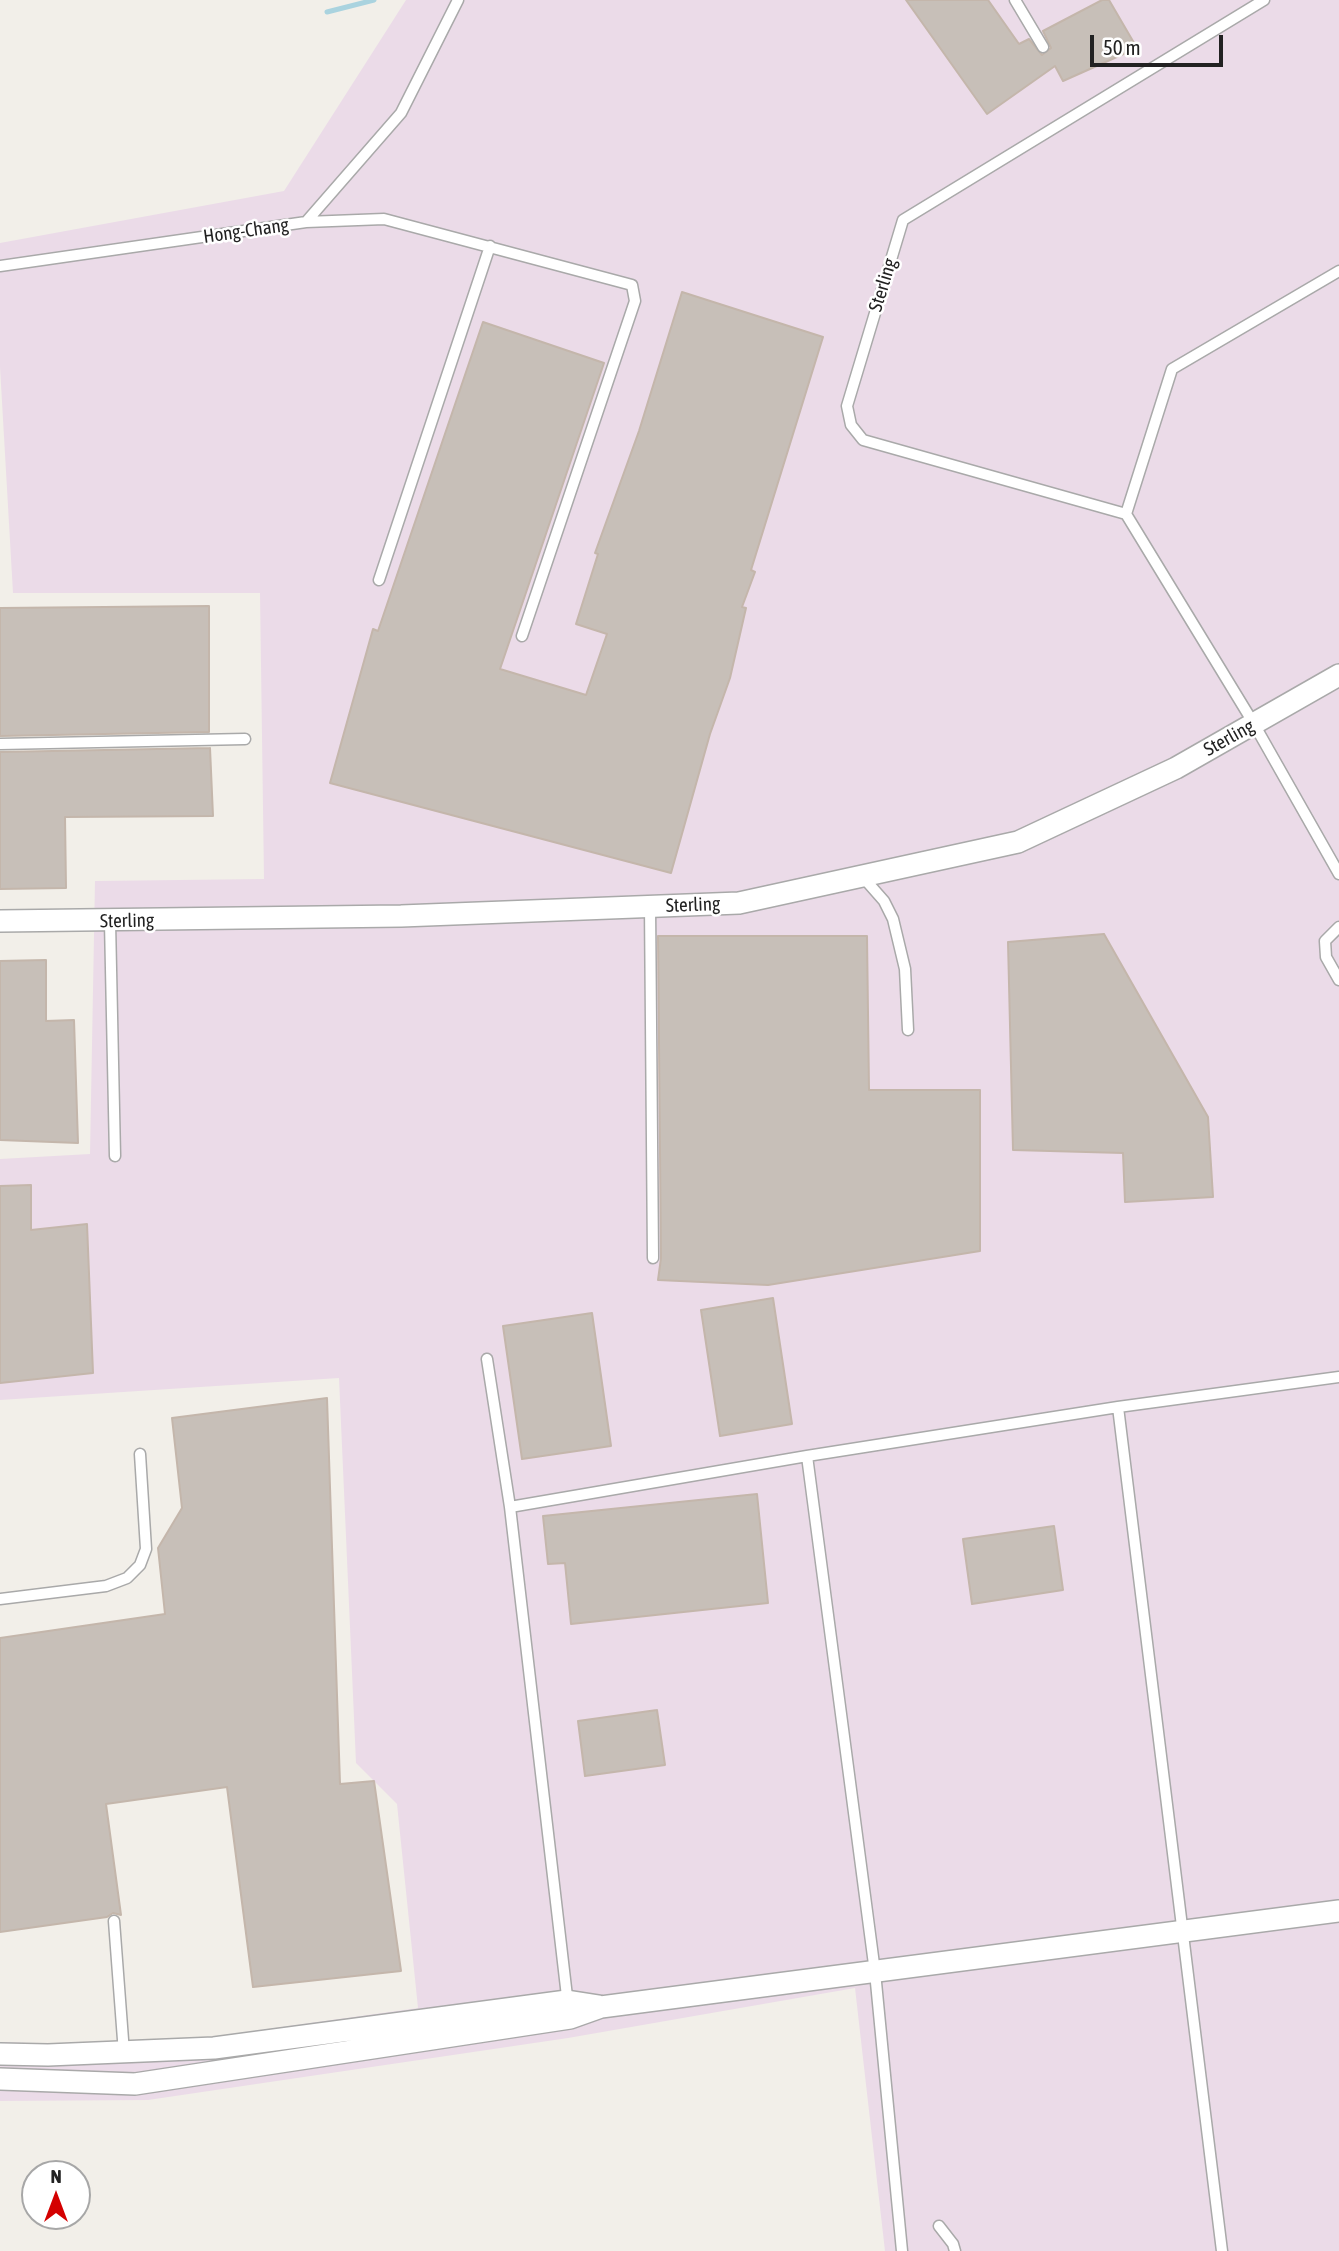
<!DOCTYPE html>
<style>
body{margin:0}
#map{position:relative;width:1339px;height:2251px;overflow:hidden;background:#f2efe9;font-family:"Asap Condensed",sans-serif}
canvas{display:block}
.north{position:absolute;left:21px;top:2160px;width:70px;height:70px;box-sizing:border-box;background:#fff;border:2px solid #a7a7a7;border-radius:50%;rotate:0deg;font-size:19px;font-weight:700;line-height:28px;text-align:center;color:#222}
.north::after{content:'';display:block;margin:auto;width:24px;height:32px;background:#d40000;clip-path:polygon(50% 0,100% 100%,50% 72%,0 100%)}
.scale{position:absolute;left:1090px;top:35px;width:133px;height:32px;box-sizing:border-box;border:4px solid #222;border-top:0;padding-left:9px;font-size:21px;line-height:24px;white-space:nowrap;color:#222;-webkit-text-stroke:5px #fff;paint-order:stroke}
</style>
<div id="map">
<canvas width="1339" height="2251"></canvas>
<div class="north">N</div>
<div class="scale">50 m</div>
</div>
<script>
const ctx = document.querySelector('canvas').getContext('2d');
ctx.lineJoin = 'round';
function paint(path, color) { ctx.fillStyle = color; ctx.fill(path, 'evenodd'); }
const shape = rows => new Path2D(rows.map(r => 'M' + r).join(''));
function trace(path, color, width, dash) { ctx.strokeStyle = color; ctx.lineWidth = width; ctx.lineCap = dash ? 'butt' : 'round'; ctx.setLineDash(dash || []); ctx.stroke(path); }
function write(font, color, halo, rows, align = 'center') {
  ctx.font = font + ' "Asap Condensed",sans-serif'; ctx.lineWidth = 5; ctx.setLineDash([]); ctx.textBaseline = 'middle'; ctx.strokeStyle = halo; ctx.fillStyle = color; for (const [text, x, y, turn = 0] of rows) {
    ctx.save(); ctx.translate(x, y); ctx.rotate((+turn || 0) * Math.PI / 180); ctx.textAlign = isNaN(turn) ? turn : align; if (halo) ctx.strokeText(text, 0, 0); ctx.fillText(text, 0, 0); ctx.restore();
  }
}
paint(shape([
 [406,0,1339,0,1339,2251,885,2251,855,1988,568,2038,148,2100,0,2101,0,2042,139,2047,418,2008,397,1804,356,1763,339,1378,0,1400,0,1159,90,1154,95,881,264,879,260,593,13,593,0,367,0,243,284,191]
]), '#ebdbe8');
trace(shape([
 [327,12,374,0]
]), '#aad3df', 5);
const building = shape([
 [906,0,988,0,1019,44,1029,39,1042,55,1051,48,1043,31,1102,0,1109,0,1137,48,1063,81,1055,66,987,114,906,0],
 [682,292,823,337,751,570,755,572,742,607,746,608,730,678,710,734,671,873,330,783,373,629,378,631,483,322,604,363,500,669,586,695,607,634,576,624,598,554,595,553,639,431,682,292],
 [209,606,209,732,0,736,0,608,209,606],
 [210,748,213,816,65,817,66,888,0,889,0,752,210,748],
 [1104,934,1208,1117,1213,1197,1125,1202,1123,1153,1013,1150,1008,942,1104,934],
 [658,936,867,936,869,1090,980,1090,980,1251,768,1285,658,1280,661,1258,658,936],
 [46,960,46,1021,74,1020,78,1143,0,1140,0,961,46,960],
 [31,1185,31,1230,87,1224,93,1373,0,1383,0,1186,31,1185],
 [773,1298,792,1424,720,1436,701,1310,773,1298],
 [592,1313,611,1446,522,1459,503,1326,592,1313],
 [327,1398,340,1784,374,1781,401,1971,253,1987,227,1787,106,1804,121,1915,113,1913,107,1917,0,1932,0,1638,165,1614,158,1548,182,1508,172,1418,327,1398],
 [757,1494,768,1603,571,1624,565,1563,548,1564,543,1516,757,1494],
 [1054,1526,1063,1590,972,1604,963,1539,1054,1526],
 [657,1710,665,1765,585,1776,578,1721,657,1710]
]);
paint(building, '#c7bfb8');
trace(building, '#c4b6ab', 2);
const lane = shape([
 [1015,0,1043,47],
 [306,222,384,219,632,285,635,301,522,636],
 [0,266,306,222,401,113,458,0],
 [1126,514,863,440,851,425,847,406,903,220,1264,0],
 [1126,514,1254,724,1339,874],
 [1126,514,1172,369,1339,271],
 [379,580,490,246],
 [0,744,245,739],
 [862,876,884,901,893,919,905,969,908,1030],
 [650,906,653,1258],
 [110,922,115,1156],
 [1339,927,1325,941,1326,957,1339,980],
 [487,1359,510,1507,568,2005],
 [1118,1407,1222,2251],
 [807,1456,875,1972,902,2251],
 [510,1507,807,1456,1118,1407,1339,1377],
 [0,1599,106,1586,127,1578,140,1565,146,1549,140,1454],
 [114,1921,124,2053],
 [939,2226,953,2244,955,2251]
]);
const street = shape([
 [0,921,401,916,739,903,1018,842,1176,768,1339,675],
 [0,2054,48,2055,214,2048,567,2001,599,2006],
 [0,2079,135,2084,570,2018,601,2007,1339,1911]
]);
trace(lane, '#a9a9a9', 13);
trace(street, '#a9a9a9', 24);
trace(lane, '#fff', 10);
trace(street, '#fff', 21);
write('19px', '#222', '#fff', [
 ["Hong-Chang",246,231,-8],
 ["Sterling",883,285,-73],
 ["Sterling",1229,738,-29],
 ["Sterling",693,905,-2],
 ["Sterling",127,921,-1]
]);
</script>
